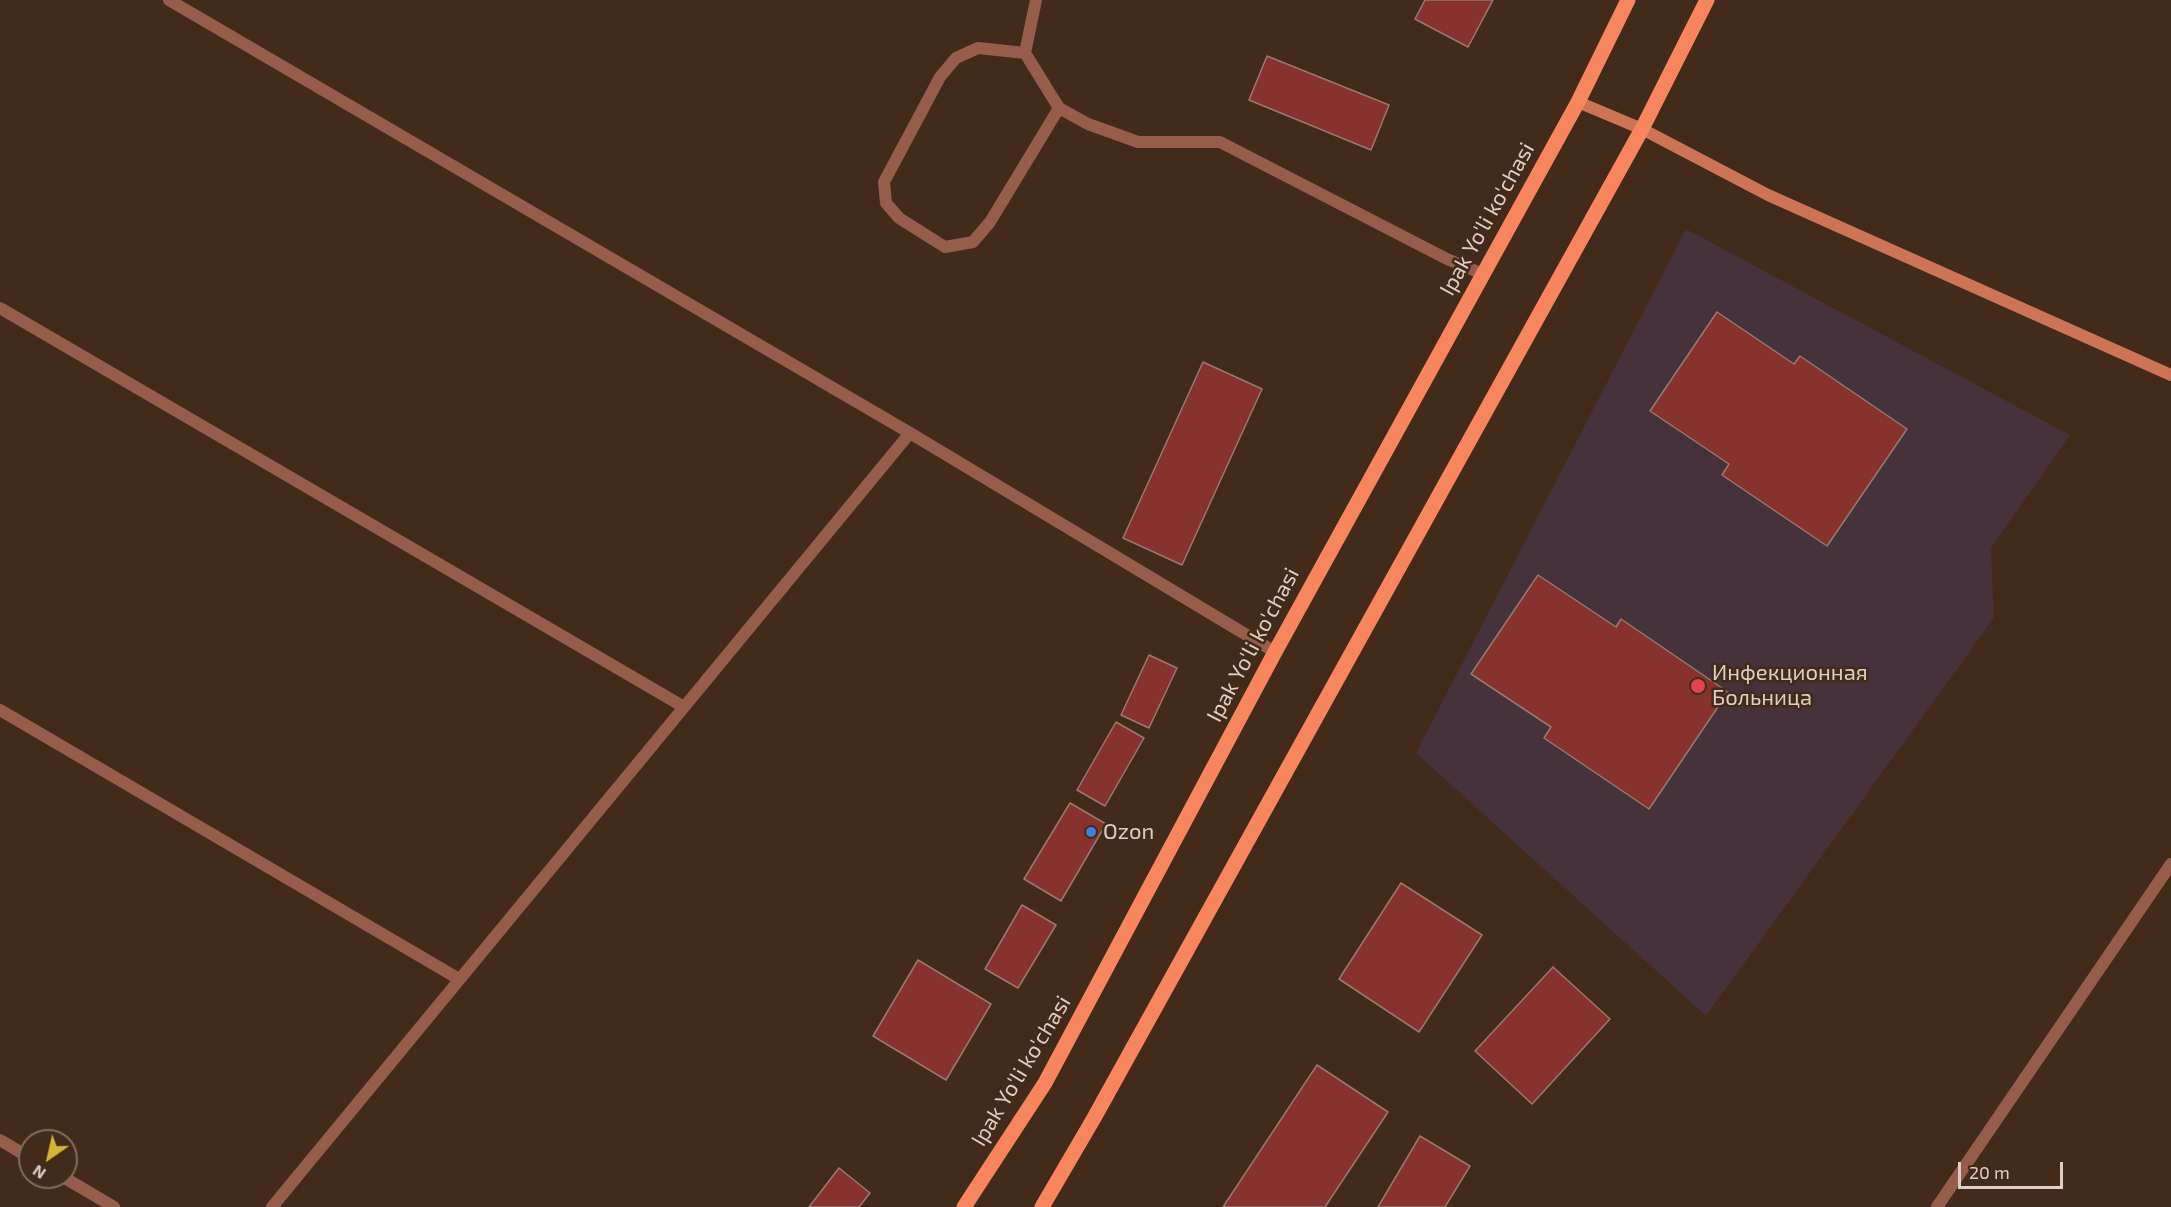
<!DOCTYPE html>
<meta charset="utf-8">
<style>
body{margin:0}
#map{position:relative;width:2171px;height:1207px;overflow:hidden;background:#422b1b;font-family:"Exo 2",sans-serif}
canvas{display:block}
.north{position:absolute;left:18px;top:1129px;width:60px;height:60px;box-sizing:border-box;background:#422b1b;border:2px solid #806c5f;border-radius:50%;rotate:214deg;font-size:16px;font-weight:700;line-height:24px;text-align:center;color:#ddcec4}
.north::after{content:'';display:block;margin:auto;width:21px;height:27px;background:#d5b534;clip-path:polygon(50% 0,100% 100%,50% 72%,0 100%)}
.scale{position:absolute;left:1958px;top:1162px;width:105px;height:27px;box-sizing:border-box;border:3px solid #ddcec4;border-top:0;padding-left:8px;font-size:18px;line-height:21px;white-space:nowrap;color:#ddcec4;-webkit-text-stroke:4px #422b1b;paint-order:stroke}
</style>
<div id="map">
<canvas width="2171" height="1207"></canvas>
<div class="north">N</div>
<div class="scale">20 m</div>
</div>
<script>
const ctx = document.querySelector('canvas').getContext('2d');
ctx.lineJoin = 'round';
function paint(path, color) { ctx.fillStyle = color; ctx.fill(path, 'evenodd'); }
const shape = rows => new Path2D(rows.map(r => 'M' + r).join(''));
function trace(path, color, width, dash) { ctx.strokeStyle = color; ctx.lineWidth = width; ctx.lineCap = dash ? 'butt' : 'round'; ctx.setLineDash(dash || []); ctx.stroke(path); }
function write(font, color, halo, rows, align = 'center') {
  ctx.font = font + ' "Exo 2",sans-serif'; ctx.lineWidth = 5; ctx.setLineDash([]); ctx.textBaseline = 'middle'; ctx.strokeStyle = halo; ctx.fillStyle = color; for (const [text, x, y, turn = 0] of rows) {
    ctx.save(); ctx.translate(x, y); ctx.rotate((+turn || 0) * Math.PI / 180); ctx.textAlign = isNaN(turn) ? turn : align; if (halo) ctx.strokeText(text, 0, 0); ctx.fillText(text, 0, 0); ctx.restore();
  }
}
paint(shape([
 [1686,229,2070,435,1991,548,1994,618,1706,1016,1416,753]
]), '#45323a');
const building = shape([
 [1425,0,1493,0,1468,47,1415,19,1425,0],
 [1267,56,1389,105,1371,150,1249,100,1267,56],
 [1717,312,1794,364,1800,356,1907,429,1827,546,1722,475,1729,464,1650,411,1717,312],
 [1203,362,1262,389,1182,565,1123,538,1203,362],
 [1538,575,1616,627,1621,619,1728,692,1649,809,1544,738,1551,727,1471,674,1538,575],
 [1149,655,1177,668,1149,728,1121,715,1149,655],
 [1116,722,1144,738,1105,806,1077,790,1116,722],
 [1070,803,1106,824,1061,901,1024,879,1070,803],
 [1401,883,1482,935,1419,1032,1339,979,1401,883],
 [1022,905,1056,925,1018,988,985,969,1022,905],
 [918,960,991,1004,946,1080,873,1036,918,960],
 [1553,967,1610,1019,1532,1104,1475,1051,1553,967],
 [1317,1065,1388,1112,1325,1207,1223,1207,1317,1065],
 [1420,1136,1470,1166,1445,1207,1378,1207,1420,1136],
 [839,1168,870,1193,859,1207,809,1207,839,1168]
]);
paint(building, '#87322d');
trace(building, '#997873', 1.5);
trace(shape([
 [1036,0,1025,53,1059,108,1088,124,1138,142,1220,142,1447,259,1483,274],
 [1025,53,978,48,956,58,940,77,884,182,886,203,899,218,945,247,973,242,990,222,1059,108],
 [1937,1207,2171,864]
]), '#965d4b', 12);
trace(shape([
 [169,0,910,433,1275,652],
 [0,308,684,707],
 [0,710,459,979],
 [0,1140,30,1158],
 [63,1177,114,1207],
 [272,1207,910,433]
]), '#965d4b', 12);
trace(shape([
 [1578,102,1642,129,1768,195,2171,375]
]), '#ce7456', 12);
trace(shape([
 [964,1207,1045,1083,1275,652,1578,102,1628,0],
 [1042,1207,1094,1118,1642,129,1707,0]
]), '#f9855e', 15);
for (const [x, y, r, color] of [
 [1698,686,8,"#e0444e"],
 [1091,832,6,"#3f7fe0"]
]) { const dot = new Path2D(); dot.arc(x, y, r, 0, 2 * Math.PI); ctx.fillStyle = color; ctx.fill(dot); trace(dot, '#422b1b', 2); }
write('22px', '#ddcec4', '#422b1b', [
 ["Ipak Yo'li ko'chasi",1487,219,-61],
 ["Ipak Yo'li ko'chasi",1253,645,-62],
 ["Ipak Yo'li ko'chasi",1021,1071,-59]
]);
write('22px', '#ddcec4', '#422b1b', [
 ["Инфекционная",1712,673],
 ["Больница",1712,698],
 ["Ozon",1103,832]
], 'left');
</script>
